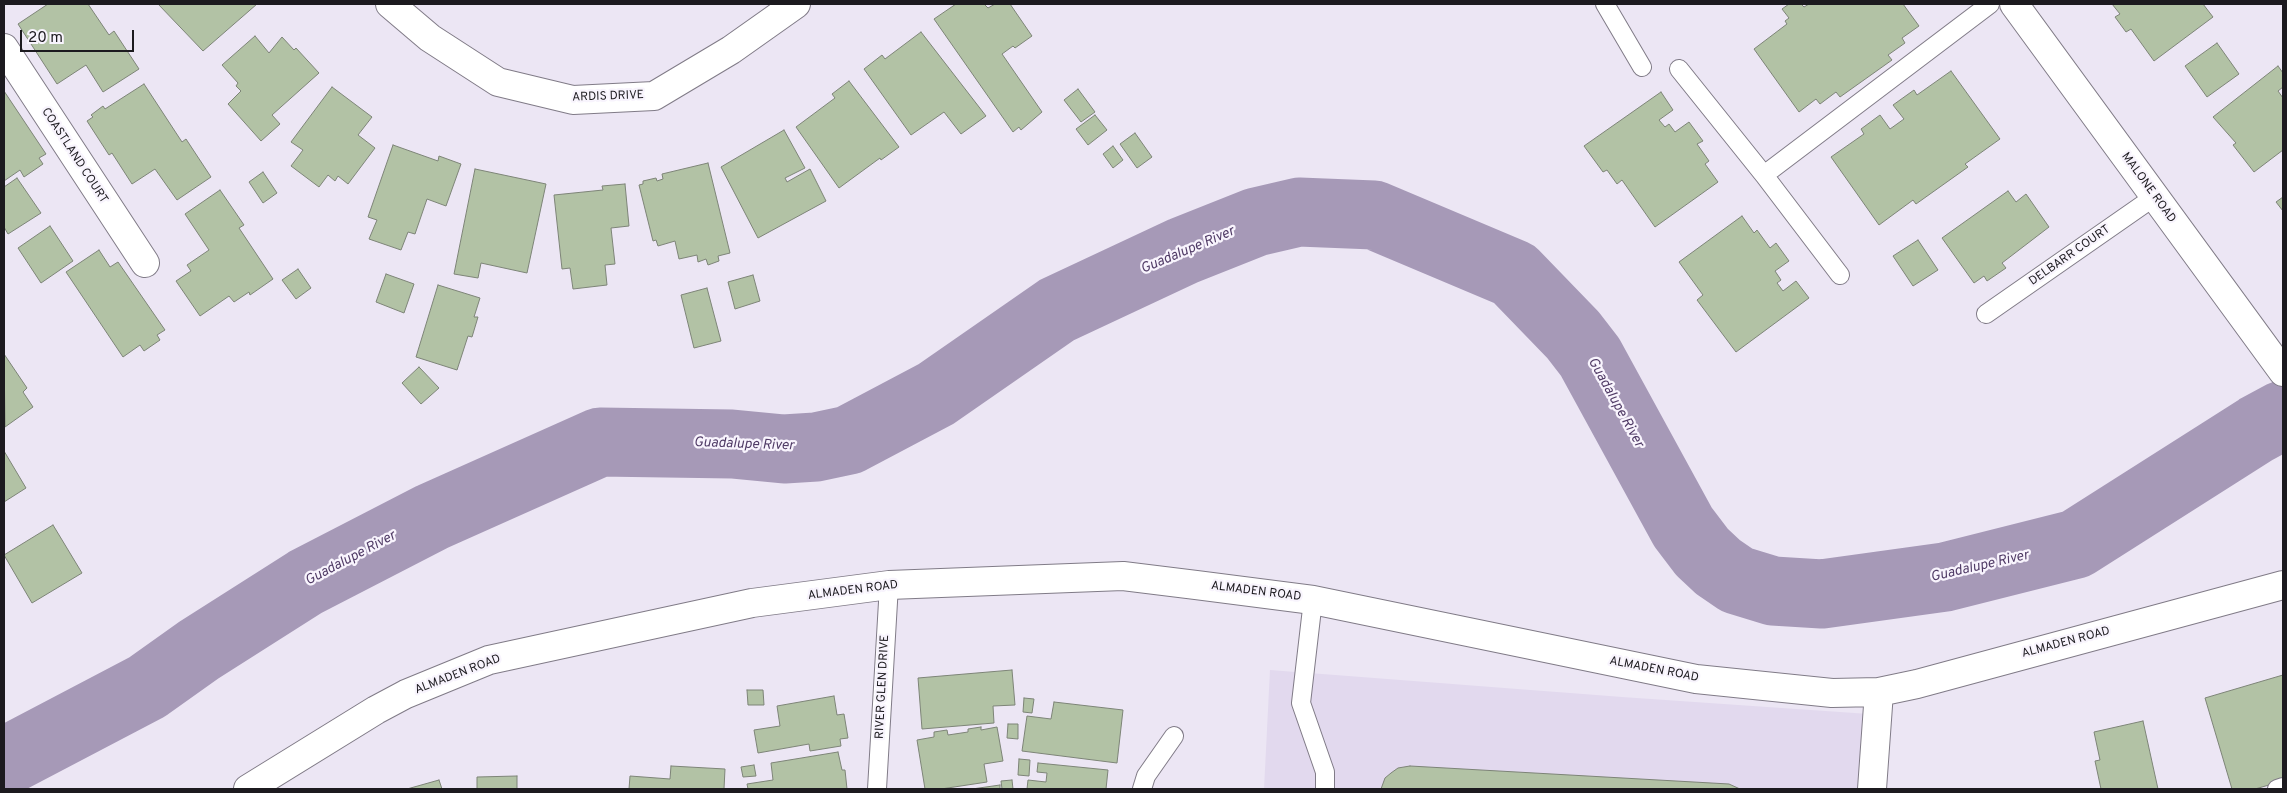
<!DOCTYPE html>
<style>
body{margin:0}
#map{position:relative;width:2287px;height:793px;overflow:hidden;background:#ece6f4;font-family:Overpass,sans-serif}
canvas{display:block}
.frame{position:absolute;inset:0;border:5px solid #1c1a1f;pointer-events:none}
.scale{position:absolute;left:20px;top:30px;width:114px;height:22px;box-sizing:border-box;border:2px solid #1c1a1f;border-top:0;padding-left:6px;font-size:15px;line-height:18px;white-space:nowrap;color:#1c1a1f;-webkit-text-stroke:4px #f8f4fd;paint-order:stroke}
</style>
<div id="map">
<canvas width="2287" height="793"></canvas>
<div class="frame"></div>
<div class="scale">20 m</div>
</div>
<script>
const ctx = document.querySelector('canvas').getContext('2d');
ctx.lineJoin = 'round';
function paint(path, color) { ctx.fillStyle = color; ctx.fill(path, 'evenodd'); }
const shape = rows => new Path2D(rows.map(r => 'M' + r).join(''));
function trace(path, color, width, dash) { ctx.strokeStyle = color; ctx.lineWidth = width; ctx.lineCap = dash ? 'butt' : 'round'; ctx.setLineDash(dash || []); ctx.stroke(path); }
function write(font, color, halo, rows, align = 'center') {
  ctx.font = font + ' Overpass,sans-serif'; ctx.lineWidth = 4.5; ctx.setLineDash([]); ctx.textBaseline = 'middle'; ctx.strokeStyle = halo; ctx.fillStyle = color; for (const [text, x, y, turn = 0] of rows) {
    ctx.save(); ctx.translate(x, y); ctx.rotate((+turn || 0) * Math.PI / 180); ctx.textAlign = isNaN(turn) ? turn : align; if (halo) ctx.strokeText(text, 0, 0); ctx.fillText(text, 0, 0); ctx.restore();
  }
}
paint(shape([
 [1270,670,1622,697,1869,714,1857,789,1264,789]
]), '#e2d9ee');
trace(shape([
 [4,762,147,687,199,650,306,582,432,517,600,442,732,444,784,449,816,447,849,440,936,394,1057,310,1183,251,1256,222,1299,212,1374,215,1514,274,1573,335,1590,357,1683,527,1702,552,1718,567,1737,580,1773,591,1822,594,1945,577,2076,544,2257,429,2283,415]
]), '#a699b7', 69);
const building = shape([
 [48,4,88,4,109,35,114,31,139,69,103,92,86,65,57,84,18,24,48,4],
 [158,4,257,4,203,51,158,4],
 [956,4,984,4,988,8,995,4,1010,4,1032,36,1015,48,1013,46,1002,54,1042,112,1021,130,1019,127,1013,132,934,19,956,4],
 [1789,4,1801,4,1804,7,1809,4,1903,4,1919,26,1902,38,1905,43,1888,55,1892,60,1840,97,1836,92,1820,104,1816,99,1799,112,1754,49,1787,24,1785,21,1789,18,1782,9,1789,4],
 [2112,4,2203,4,2213,17,2154,61,2131,29,2126,32,2115,17,2120,14,2112,4],
 [921,32,986,116,961,134,944,112,911,135,864,69,882,55,885,59,921,32],
 [255,36,269,53,282,37,294,50,296,48,319,73,272,115,280,124,261,141,228,104,241,91,236,86,238,83,222,65,255,36],
 [2217,43,2239,74,2207,97,2185,66,2217,43],
 [2278,66,2283,73,2283,87,2278,91,2283,98,2283,150,2254,172,2233,145,2236,143,2213,117,2278,66],
 [1951,71,2000,139,1965,164,1968,167,1916,204,1913,200,1879,225,1831,157,1864,134,1861,129,1880,115,1890,129,1904,119,1893,105,1914,90,1917,95,1951,71],
 [849,81,899,147,881,160,880,158,839,188,796,127,835,98,832,94,849,81],
 [144,84,182,142,186,139,211,177,177,200,155,169,132,184,112,153,109,155,87,121,93,117,91,115,103,106,105,109,144,84],
 [332,87,372,117,358,135,375,148,348,184,338,176,335,181,328,175,319,187,291,166,303,150,291,142,332,87],
 [1078,89,1095,112,1081,122,1064,100,1078,89],
 [4,91,46,154,39,158,43,164,24,177,20,170,4,181,4,91],
 [1661,92,1673,110,1659,120,1665,127,1669,124,1675,132,1689,122,1703,141,1697,144,1709,161,1705,164,1718,182,1655,227,1622,180,1617,184,1607,170,1603,172,1584,146,1661,92],
 [1095,115,1107,130,1088,145,1076,129,1095,115],
 [784,130,805,168,785,178,787,182,810,169,826,201,758,238,721,167,784,130],
 [1135,133,1152,157,1137,168,1120,144,1135,133],
 [393,145,438,161,439,156,461,164,446,206,427,199,415,234,408,232,401,250,369,239,377,220,368,217,393,145],
 [1113,146,1123,160,1113,168,1103,154,1113,146],
 [708,163,730,253,718,256,719,261,708,265,706,259,698,262,697,255,679,259,675,241,658,246,656,240,653,241,639,185,643,184,643,181,656,178,657,181,663,179,662,174,708,163],
 [475,169,546,184,527,273,481,263,478,278,454,274,475,169],
 [263,172,277,193,263,203,249,182,263,172],
 [17,178,41,213,8,234,4,227,4,187,17,178],
 [625,184,629,226,611,228,615,264,605,265,607,285,573,289,570,268,562,269,554,195,603,190,602,186,625,184],
 [220,190,244,225,239,228,273,279,250,295,249,292,234,302,229,296,200,316,176,281,191,271,187,265,209,250,185,214,220,190],
 [2008,191,2016,202,2026,194,2049,227,2002,263,2006,268,1987,281,1984,276,1974,283,1942,238,2008,191],
 [2283,197,2283,211,2276,202,2283,197],
 [1742,216,1754,233,1757,230,1770,248,1776,243,1789,261,1775,271,1781,280,1777,283,1783,291,1796,281,1809,298,1736,352,1697,300,1703,295,1679,262,1742,216],
 [50,226,73,261,41,283,18,248,50,226],
 [1918,240,1938,270,1913,286,1893,256,1918,240],
 [99,250,110,267,118,262,165,330,157,335,160,340,144,351,140,345,123,357,66,272,99,250],
 [298,269,311,288,296,299,282,280,298,269],
 [386,274,414,284,404,313,376,302,386,274],
 [753,275,760,301,735,309,728,282,753,275],
 [438,285,480,298,474,317,478,317,472,337,468,336,457,370,416,357,438,285],
 [707,288,721,341,694,348,681,295,707,288],
 [4,354,27,388,23,392,33,407,5,427,4,354],
 [419,367,439,388,421,404,402,383,419,367],
 [4,451,26,488,4,502,4,451],
 [53,525,82,573,32,603,4,555,53,525],
 [1012,670,1015,705,993,706,994,723,922,729,918,678,1012,670],
 [2283,675,2283,781,2255,789,2232,789,2205,698,2283,675],
 [747,690,763,690,764,705,748,705,747,690],
 [834,696,837,715,844,714,848,738,840,739,841,746,810,751,809,744,758,753,754,730,780,726,777,706,834,696],
 [1024,698,1034,699,1032,713,1023,712,1024,698],
 [1054,702,1123,710,1117,763,1022,751,1027,716,1051,719,1054,702],
 [2143,721,2158,789,2101,789,2095,761,2100,760,2094,732,2143,721],
 [1008,724,1018,724,1018,739,1007,738,1008,724],
 [981,727,981,730,997,727,1003,761,984,764,987,782,941,789,925,789,917,740,934,737,934,732,947,730,948,735,968,732,968,729,981,727],
 [838,752,842,770,845,770,847,789,748,789,747,784,773,780,771,763,838,752],
 [1019,759,1030,760,1029,776,1018,775,1019,759],
 [1038,763,1108,770,1106,789,1027,789,1028,780,1046,782,1047,773,1037,772,1038,763],
 [754,765,756,776,743,777,741,767,754,765],
 [671,766,725,769,724,789,629,789,630,776,670,779,671,766],
 [1410,766,1729,784,1740,789,1381,789,1385,778,1391,773,1398,768,1410,766],
 [517,776,517,789,477,789,477,777,517,776],
 [439,780,442,789,407,789,439,780],
 [1012,780,1013,789,1002,789,1001,781,1012,780],
 [1000,785,1000,789,972,789,1000,785]
]);
paint(building, '#b2c2a5');
trace(building, '#7d8477', 1);
const lane = shape([
 [1605,4,1642,67],
 [1679,69,1764,175],
 [1840,275,1764,175,1990,4],
 [1986,314,2154,197],
 [1313,600,1301,703,1325,772,1325,789],
 [877,789,889,585],
 [1142,789,1146,776,1174,736],
 [2277,789,2283,787]
]);
const street = shape([
 [390,4,430,38,498,82,573,100,654,96,731,50,796,4],
 [4,48,145,263]
]);
const secondary = shape([
 [2014,4,2283,372],
 [248,789,376,710,406,694,489,660,752,603,889,585,1123,576,1196,585,1313,600,1696,679,1832,693,1879,692,1917,684,2283,585],
 [1872,789,1879,692]
]);
trace(lane, '#807b87', 20);
trace(street, '#807b87', 30);
trace(secondary, '#807b87', 30);
trace(lane, '#fff', 18);
trace(street, '#fff', 28);
trace(secondary, '#fff', 28);
write('12px', '#1c1a1f', '#f8f4fd', [
 ["ARDIS DRIVE",608,97,-2],
 ["COASTLAND COURT",74,156,57],
 ["MALONE ROAD",2148,188,54],
 ["DELBARR COURT",2070,256,-35],
 ["ALMADEN ROAD",853,591,-7],
 ["ALMADEN ROAD",1256,592,7],
 ["ALMADEN ROAD",2066,643,-15],
 ["ALMADEN ROAD",1654,670,11],
 ["ALMADEN ROAD",458,675,-21],
 ["RIVER GLEN DRIVE",883,687,-87]
]);
write('italic 14px', '#503b66', '#f8f4fd', [
 ["Guadalupe River",1188,251,-23],
 ["Guadalupe River",1615,403,61],
 ["Guadalupe River",744,445,2],
 ["Guadalupe River",351,559,-28],
 ["Guadalupe River",1980,567,-13]
]);
</script>
